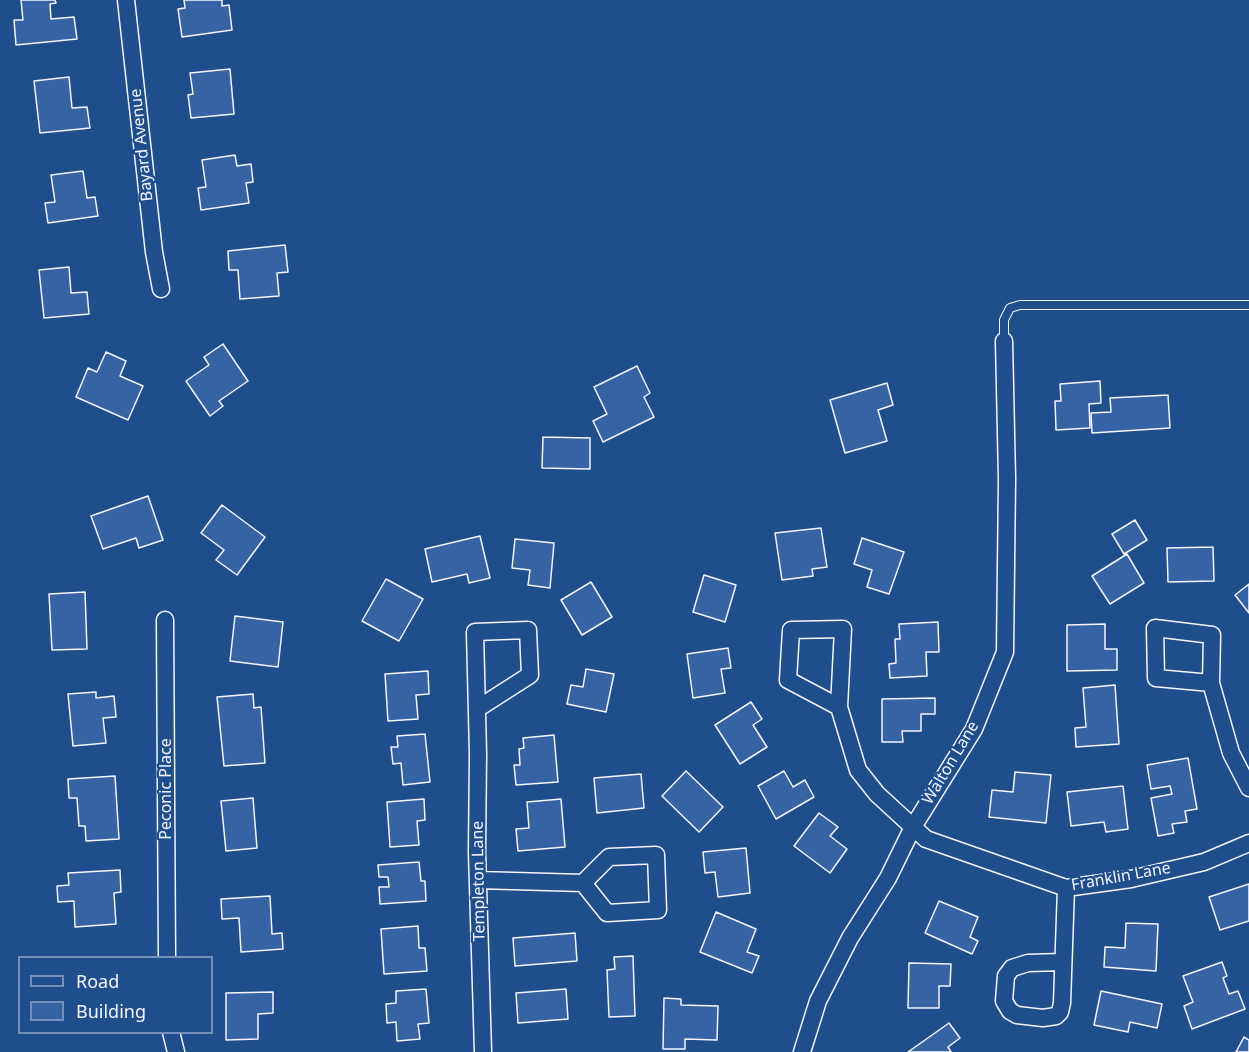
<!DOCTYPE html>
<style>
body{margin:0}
#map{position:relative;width:1249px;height:1052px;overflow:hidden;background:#1f4e8c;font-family:"Noto Sans",sans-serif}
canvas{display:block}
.legend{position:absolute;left:18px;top:956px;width:195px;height:78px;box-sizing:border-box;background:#1f4e8c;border:2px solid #7391ba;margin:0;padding:8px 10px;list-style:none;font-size:18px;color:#f2f6ff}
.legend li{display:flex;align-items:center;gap:12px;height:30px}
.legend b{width:30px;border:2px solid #7391ba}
</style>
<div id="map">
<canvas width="1249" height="1052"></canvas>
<ul class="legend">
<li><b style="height:8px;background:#1f4e8c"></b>Road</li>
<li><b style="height:16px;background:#3563a3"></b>Building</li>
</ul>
</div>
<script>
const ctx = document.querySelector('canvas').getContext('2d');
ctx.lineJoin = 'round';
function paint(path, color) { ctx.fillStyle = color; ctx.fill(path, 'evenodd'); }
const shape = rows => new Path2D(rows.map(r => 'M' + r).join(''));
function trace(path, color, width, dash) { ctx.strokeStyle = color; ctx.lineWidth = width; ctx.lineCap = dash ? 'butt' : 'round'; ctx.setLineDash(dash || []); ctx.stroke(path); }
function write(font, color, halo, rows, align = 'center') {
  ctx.font = font + ' "Noto Sans",sans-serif'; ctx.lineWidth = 4.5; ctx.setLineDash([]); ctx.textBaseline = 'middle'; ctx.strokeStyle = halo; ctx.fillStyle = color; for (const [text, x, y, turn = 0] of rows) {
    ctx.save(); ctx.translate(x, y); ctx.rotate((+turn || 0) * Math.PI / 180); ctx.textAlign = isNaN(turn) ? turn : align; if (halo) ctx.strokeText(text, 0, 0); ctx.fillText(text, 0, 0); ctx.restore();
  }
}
const building = shape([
 [21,0,55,0,56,3,50,4,51,19,74,17,77,39,16,45,14,20,23,20,21,0],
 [184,0,222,0,222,6,229,5,232,30,182,37,178,9,185,8,184,0],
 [230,69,234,114,191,118,188,95,193,94,190,73,230,69],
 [69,77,72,108,87,107,90,128,40,133,34,81,69,77],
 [235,155,237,166,251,164,253,182,246,183,249,203,201,210,198,188,206,187,202,160,235,155],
 [83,171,87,198,95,197,98,216,48,223,45,203,55,202,51,175,83,171],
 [285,245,288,272,277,273,279,296,240,299,238,270,229,270,228,251,285,245],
 [69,267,71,293,87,292,89,314,44,318,39,270,69,267],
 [223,344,248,381,219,401,223,406,210,416,186,381,209,365,204,357,223,344],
 [106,352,126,361,120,376,143,386,128,420,76,397,88,368,97,372,106,352],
 [637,366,650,393,644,397,654,417,603,442,593,421,607,414,594,387,637,366],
 [1100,381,1101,403,1089,404,1090,428,1056,430,1055,401,1061,401,1060,384,1100,381],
 [887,383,893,405,878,410,887,441,845,453,830,400,887,383],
 [1168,395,1170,428,1092,433,1091,413,1111,412,1110,398,1168,395],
 [543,437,590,438,590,469,542,468,543,437],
 [148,496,163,540,139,548,136,538,103,549,91,516,148,496],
 [222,505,265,537,237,575,216,560,224,550,201,533,222,505],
 [1135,520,1147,540,1124,554,1112,534,1135,520],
 [821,528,827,567,812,569,813,576,782,580,775,533,821,528],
 [480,536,490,578,469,583,467,574,432,582,425,549,480,536],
 [862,538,904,552,889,594,867,587,872,570,854,564,862,538],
 [515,539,554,543,550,588,528,585,530,570,512,568,515,539],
 [1213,547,1214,581,1168,582,1167,548,1213,547],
 [1127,554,1144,583,1110,604,1092,576,1127,554],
 [704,575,736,585,725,622,693,612,704,575],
 [386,579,423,599,399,641,362,621,386,579],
 [591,582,612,617,582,635,561,600,591,582],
 [1249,584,1249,613,1235,595,1249,584],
 [85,592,87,649,52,650,49,594,85,592],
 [235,616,283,622,278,667,230,661,235,616],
 [938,622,939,652,926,652,927,676,890,678,889,664,896,663,895,639,900,639,899,624,938,622],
 [1105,624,1105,649,1117,649,1117,670,1067,671,1067,625,1105,624],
 [728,648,731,668,721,669,725,693,693,698,687,654,728,648],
 [586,669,614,674,606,712,567,704,571,685,583,687,586,669],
 [428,671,429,694,416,695,418,719,388,721,385,674,428,671],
 [1115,685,1119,744,1076,747,1075,728,1086,727,1083,688,1115,685],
 [96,692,96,698,114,696,116,717,103,718,106,743,73,746,68,694,96,692],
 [253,694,254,708,261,707,265,763,224,766,217,697,253,694],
 [935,698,935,714,921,714,921,731,902,731,903,742,882,742,882,699,935,698],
 [751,702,762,719,753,725,767,747,740,764,715,725,751,702],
 [425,734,430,782,403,785,401,763,393,764,391,747,398,747,397,736,425,734],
 [554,735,558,782,516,785,514,765,520,765,519,749,524,748,523,738,554,735],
 [1188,758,1197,809,1185,811,1187,822,1172,824,1174,833,1158,836,1151,798,1172,794,1170,786,1151,789,1147,765,1188,758],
 [686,771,723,807,699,832,662,796,686,771],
 [784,771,793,787,805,780,814,797,776,819,758,786,784,771],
 [1015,772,1051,775,1046,823,989,817,992,790,1013,792,1015,772],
 [641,774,644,808,597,813,594,778,641,774],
 [115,776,119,839,86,841,85,826,79,826,77,798,69,798,68,779,115,776],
 [1123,786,1128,829,1106,832,1104,822,1071,826,1067,792,1123,786],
 [253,798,257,848,226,851,221,801,253,798],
 [424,799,425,820,417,821,419,845,390,847,387,802,424,799],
 [561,799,565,847,518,851,516,829,529,828,527,802,561,799],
 [819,813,838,827,830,836,847,849,830,873,794,846,819,813],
 [746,848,750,893,718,897,715,872,705,873,703,852,746,848],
 [419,862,421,881,425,881,426,901,380,904,379,887,389,887,388,877,379,877,378,865,419,862],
 [120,870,121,892,114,893,116,924,75,927,74,901,58,902,57,886,69,885,68,873,120,870],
 [1249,884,1249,921,1220,930,1209,897,1249,884],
 [270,896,272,934,282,933,283,949,241,952,239,918,222,919,221,899,270,896],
 [939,901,978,917,970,937,978,941,972,954,925,933,939,901],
 [716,912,756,929,747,952,759,956,752,973,700,952,716,912],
 [1126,923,1158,924,1156,971,1104,967,1105,947,1125,948,1126,923],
 [418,926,419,948,425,948,427,971,384,974,381,929,418,926],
 [575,933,577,961,515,966,513,938,575,933],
 [633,956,635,1016,609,1017,607,970,615,969,614,957,633,956],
 [1222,962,1227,976,1223,978,1229,994,1238,991,1245,1009,1192,1029,1184,1006,1193,1002,1183,976,1222,962],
 [909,963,951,964,950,986,939,986,939,1008,908,1008,909,963],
 [426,989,429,1023,418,1024,420,1039,397,1041,396,1022,387,1023,386,1004,396,1003,396,991,426,989],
 [566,989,568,1019,518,1023,516,993,566,989],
 [1101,991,1162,1004,1157,1028,1130,1022,1128,1032,1094,1025,1101,991],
 [273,992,273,1013,258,1014,258,1039,226,1040,226,993,273,992],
 [664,998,681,999,681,1005,718,1006,717,1040,685,1039,685,1049,663,1049,664,998],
 [949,1023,960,1038,948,1047,951,1052,908,1052,949,1023],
 [1244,1037,1249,1040,1249,1052,1236,1052,1244,1037]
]);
paint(building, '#3563a3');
trace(building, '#f2f6ff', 1.5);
const service = shape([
 [1004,341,1004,320,1010,308,1020,305,1249,305]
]);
const minor = shape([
 [126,0,154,252,161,289],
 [165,620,167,958],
 [1211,683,1156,678,1155,628,1212,635,1211,683,1231,753,1249,788],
 [839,707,788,680,791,630,843,629,839,707,858,770,877,794,926,839,1066,888,1131,879,1204,862,1249,843],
 [477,709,530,675,528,630,475,632,478,754,477,852,483,1052],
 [478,880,583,883,609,857,656,855,658,910,607,913,583,883],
 [1062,962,1028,963,1012,968,1006,976,1004,1001,1010,1011,1017,1015,1043,1018,1056,1016,1060,1012,1062,1003,1066,888],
 [171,1032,176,1052],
 [802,1052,818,1001,850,938,888,878,913,827,974,729,1005,652,1007,479,1004,341]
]);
trace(service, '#f2f6ff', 10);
trace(minor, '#f2f6ff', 19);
trace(service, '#1f4e8c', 8);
trace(minor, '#1f4e8c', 16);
write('16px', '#f2f6ff', '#1f4e8c', [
 ["Bayard Avenue",142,145,-96],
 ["Walton Lane",951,763,-59],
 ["Peconic Place",166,789,-90],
 ["Franklin Lane",1121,877,-10],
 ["Templeton Lane",479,881,-91]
]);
</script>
